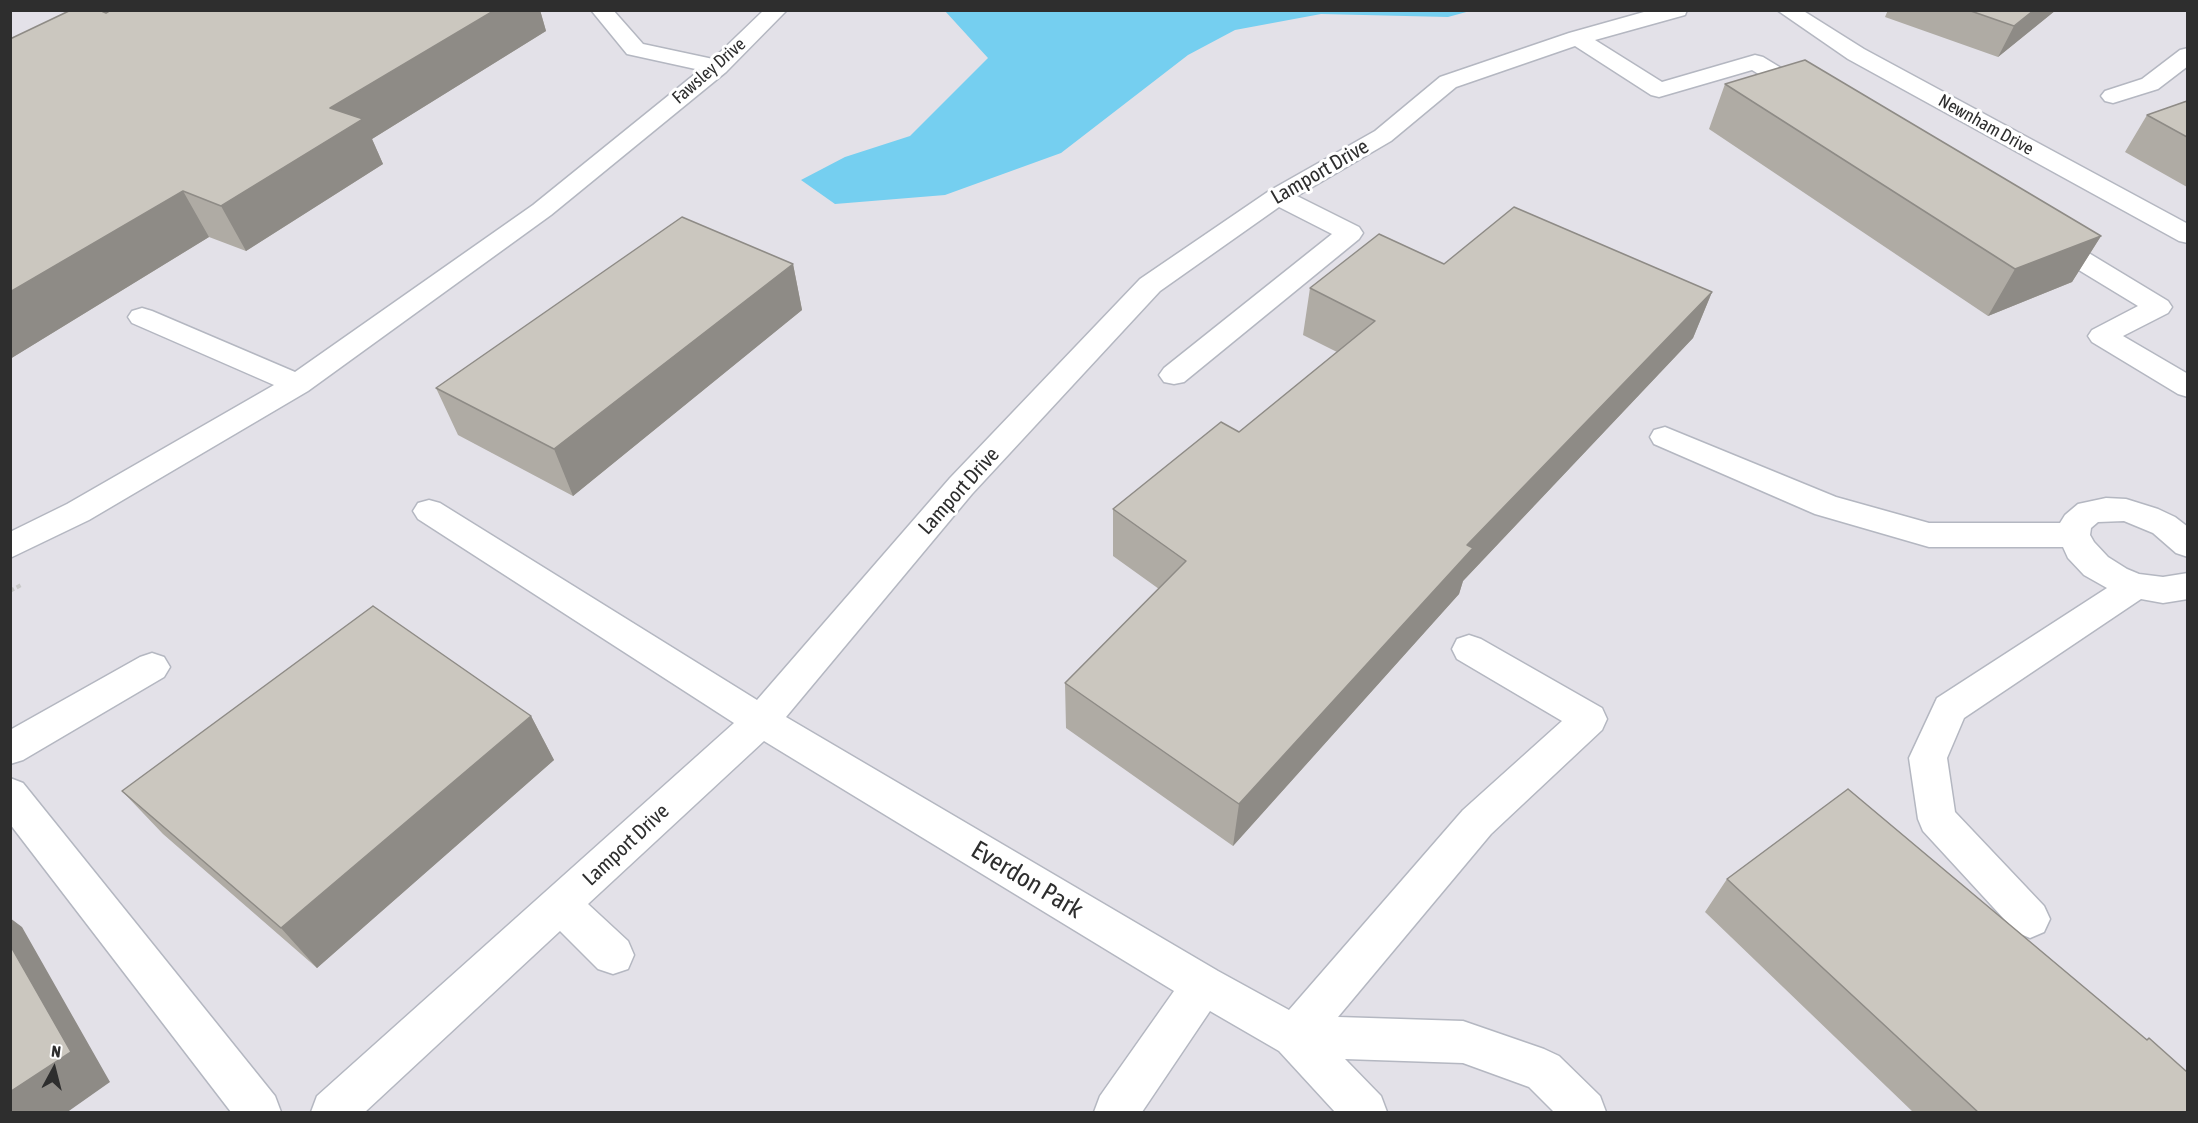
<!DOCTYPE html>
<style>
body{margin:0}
#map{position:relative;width:2198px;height:1123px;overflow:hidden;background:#efe9e1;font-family:"Asap Condensed",sans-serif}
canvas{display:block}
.frame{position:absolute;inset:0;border:12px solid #2e2e2e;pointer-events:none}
.north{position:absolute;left:24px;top:1039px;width:60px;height:60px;-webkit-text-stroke:4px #fff;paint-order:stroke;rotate:7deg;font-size:16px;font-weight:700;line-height:24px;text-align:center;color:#2e2e2e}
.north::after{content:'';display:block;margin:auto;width:21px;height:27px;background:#2e2e2e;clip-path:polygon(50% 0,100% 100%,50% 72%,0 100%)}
</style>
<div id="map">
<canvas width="2198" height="1123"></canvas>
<div class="frame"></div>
<div class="north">N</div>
</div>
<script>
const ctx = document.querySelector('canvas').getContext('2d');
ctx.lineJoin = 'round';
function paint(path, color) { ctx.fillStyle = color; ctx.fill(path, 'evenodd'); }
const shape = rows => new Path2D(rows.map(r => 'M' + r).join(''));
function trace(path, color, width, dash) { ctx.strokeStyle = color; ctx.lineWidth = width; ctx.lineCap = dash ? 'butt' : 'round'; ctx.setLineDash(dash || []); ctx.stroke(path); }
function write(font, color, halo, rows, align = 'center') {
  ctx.font = font + ' "Asap Condensed",sans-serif'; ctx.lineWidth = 6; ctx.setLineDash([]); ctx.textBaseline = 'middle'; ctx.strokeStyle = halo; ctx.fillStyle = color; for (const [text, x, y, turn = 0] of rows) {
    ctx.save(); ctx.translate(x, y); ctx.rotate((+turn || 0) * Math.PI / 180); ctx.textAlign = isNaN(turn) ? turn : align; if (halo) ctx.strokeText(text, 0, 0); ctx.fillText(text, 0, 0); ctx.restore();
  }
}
paint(shape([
 [11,11,2187,11,2187,1112,11,1112]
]), '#e3e1e8');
paint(shape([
 [945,11,1470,11,1448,17,1321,14,1235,30,1188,55,1061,153,945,195,835,204,801,180,845,157,910,136,988,58]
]), '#75cff0');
const minor = shape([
 [591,10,613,10,643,44,713,59,764,10,787,10,726,72,551,215,308,391,89,520,10,558,10,532,67,504,274,385,132,323,128,317,132,311,142,308,152,311,295,372,533,205,700,70,627,54,591,10],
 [1651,10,1687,10,1685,15,1595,40,1662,82,1755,55,1763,57,1814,88,1818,93,1814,98,1806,100,1798,98,1752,70,1659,97,1651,95,1575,46,1456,87,1391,141,1297,196,1359,227,1363,233,1359,239,1184,382,1174,384,1164,382,1159,375,1164,368,1332,234,1279,207,1160,291,972,494,786,717,1218,971,1289,1010,1463,810,1562,721,1457,659,1452,649,1457,639,1469,635,1481,639,1602,708,1607,719,1602,730,1491,834,1338,1017,1463,1021,1544,1049,1559,1056,1600,1096,1606,1112,1554,1112,1529,1087,1463,1063,1345,1059,1381,1096,1387,1112,1335,1112,1279,1051,1210,1011,1142,1112,1094,1112,1100,1096,1174,991,764,741,588,904,628,941,634,955,628,969,613,974,598,969,560,931,365,1112,311,1112,317,1096,734,723,418,519,413,511,418,503,429,500,440,503,757,700,950,478,1140,279,1269,191,1375,131,1440,77,1569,33,1651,10],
 [1777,10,1802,10,1864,49,2188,224,2188,243,2179,241,1848,59,1777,10],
 [2188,48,2188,66,2158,89,2113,103,2105,101,2101,96,2105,91,2142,79,2180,50,2188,48],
 [2045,230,2054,232,2168,301,2172,307,2168,313,2123,336,2188,374,2188,397,2178,394,2092,342,2088,336,2092,330,2138,306,2036,244,2032,238,2036,232,2045,230],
 [1665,427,1836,497,1929,523,2060,523,2065,515,2078,504,2106,498,2126,499,2158,509,2175,517,2188,527,2188,557,2176,553,2153,533,2124,521,2098,522,2091,528,2090,535,2094,542,2108,557,2127,569,2139,574,2163,577,2188,573,2188,599,2163,603,2141,599,1964,718,1947,758,1955,812,2044,906,2050,919,2044,932,2030,938,2016,932,1923,831,1918,819,1909,758,1937,698,2107,588,2084,575,2068,558,2063,547,1929,547,1815,514,1654,444,1650,437,1654,430,1665,427],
 [152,653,164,657,170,667,164,677,23,760,10,764,10,730,140,657,152,653],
 [10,778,23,783,275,1096,281,1112,231,1112,10,824,10,778]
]);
trace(minor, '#b4b7c1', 3);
trace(shape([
 [10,591,21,585]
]), '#c9c9c9', 4, [4.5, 3]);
paint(minor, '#fff');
paint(shape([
 [111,10,540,10,546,31,372,139,383,164,246,251,209,237,10,359,106,13],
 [1888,10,2056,10,1998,57,1885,17],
 [1725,84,2101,236,2072,282,1988,316,1709,129],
 [2187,101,2187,187,2125,152,2147,115],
 [793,264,802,310,573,496,458,435,436,388],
 [1444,264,1712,292,1693,338,1463,581,1459,594,1233,846,1066,728,1065,683,1159,589,1113,556,1113,509,1239,432,1337,352,1303,335,1310,288],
 [531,716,554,760,317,968,163,834,122,791],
 [1727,879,2147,1040,2187,1113,1914,1113,1705,912]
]), '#afaba4');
paint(shape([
 [495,10,540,10,546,31,372,139,383,164,246,251,221,206,330,108],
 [2034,10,2056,10,1998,57,2014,26],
 [183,191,209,237,10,359,10,292],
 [2101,236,2072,282,1988,316,2015,269],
 [793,264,802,310,573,496,554,449],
 [1712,292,1693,338,1463,581,1459,594,1233,846,1239,804,1467,545],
 [531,716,554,760,317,968,281,928],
 [10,918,22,927,110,1082,66,1113,10,1113]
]), '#8e8b86');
const building = shape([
 [71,10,99,10,106,13,111,10,495,10,330,108,363,119,221,206,183,191,10,292,10,39,71,10],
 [1968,10,2034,10,2014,26,1968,10],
 [1805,60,2101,236,2015,269,1725,84,1805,60],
 [2187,101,2187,137,2147,115,2187,101],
 [1514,207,1712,292,1467,545,1473,548,1239,804,1065,683,1186,561,1113,509,1221,422,1239,432,1375,321,1310,288,1379,234,1444,264,1514,207],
 [682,217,793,264,554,449,436,388,682,217],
 [373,606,531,716,281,928,122,791,373,606],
 [1848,789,2147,1040,2149,1038,2187,1072,2187,1113,1979,1113,1727,879,1848,789],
 [10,945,71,1052,10,1092,10,945]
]);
paint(building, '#cbc7bf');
trace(building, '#8e8b86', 1.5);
write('18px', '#2e2e2e', '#fff', [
 ["Fawsley Drive",709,71,-41],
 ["Newnham Drive",1986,125,29]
]);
write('21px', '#2e2e2e', '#fff', [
 ["Lamport Drive",1320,172,-30],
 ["Lamport Drive",959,491,-48],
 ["Lamport Drive",626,845,-43]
]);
write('26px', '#2e2e2e', '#fff', [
 ["Everdon Park",1027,880,31]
]);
</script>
